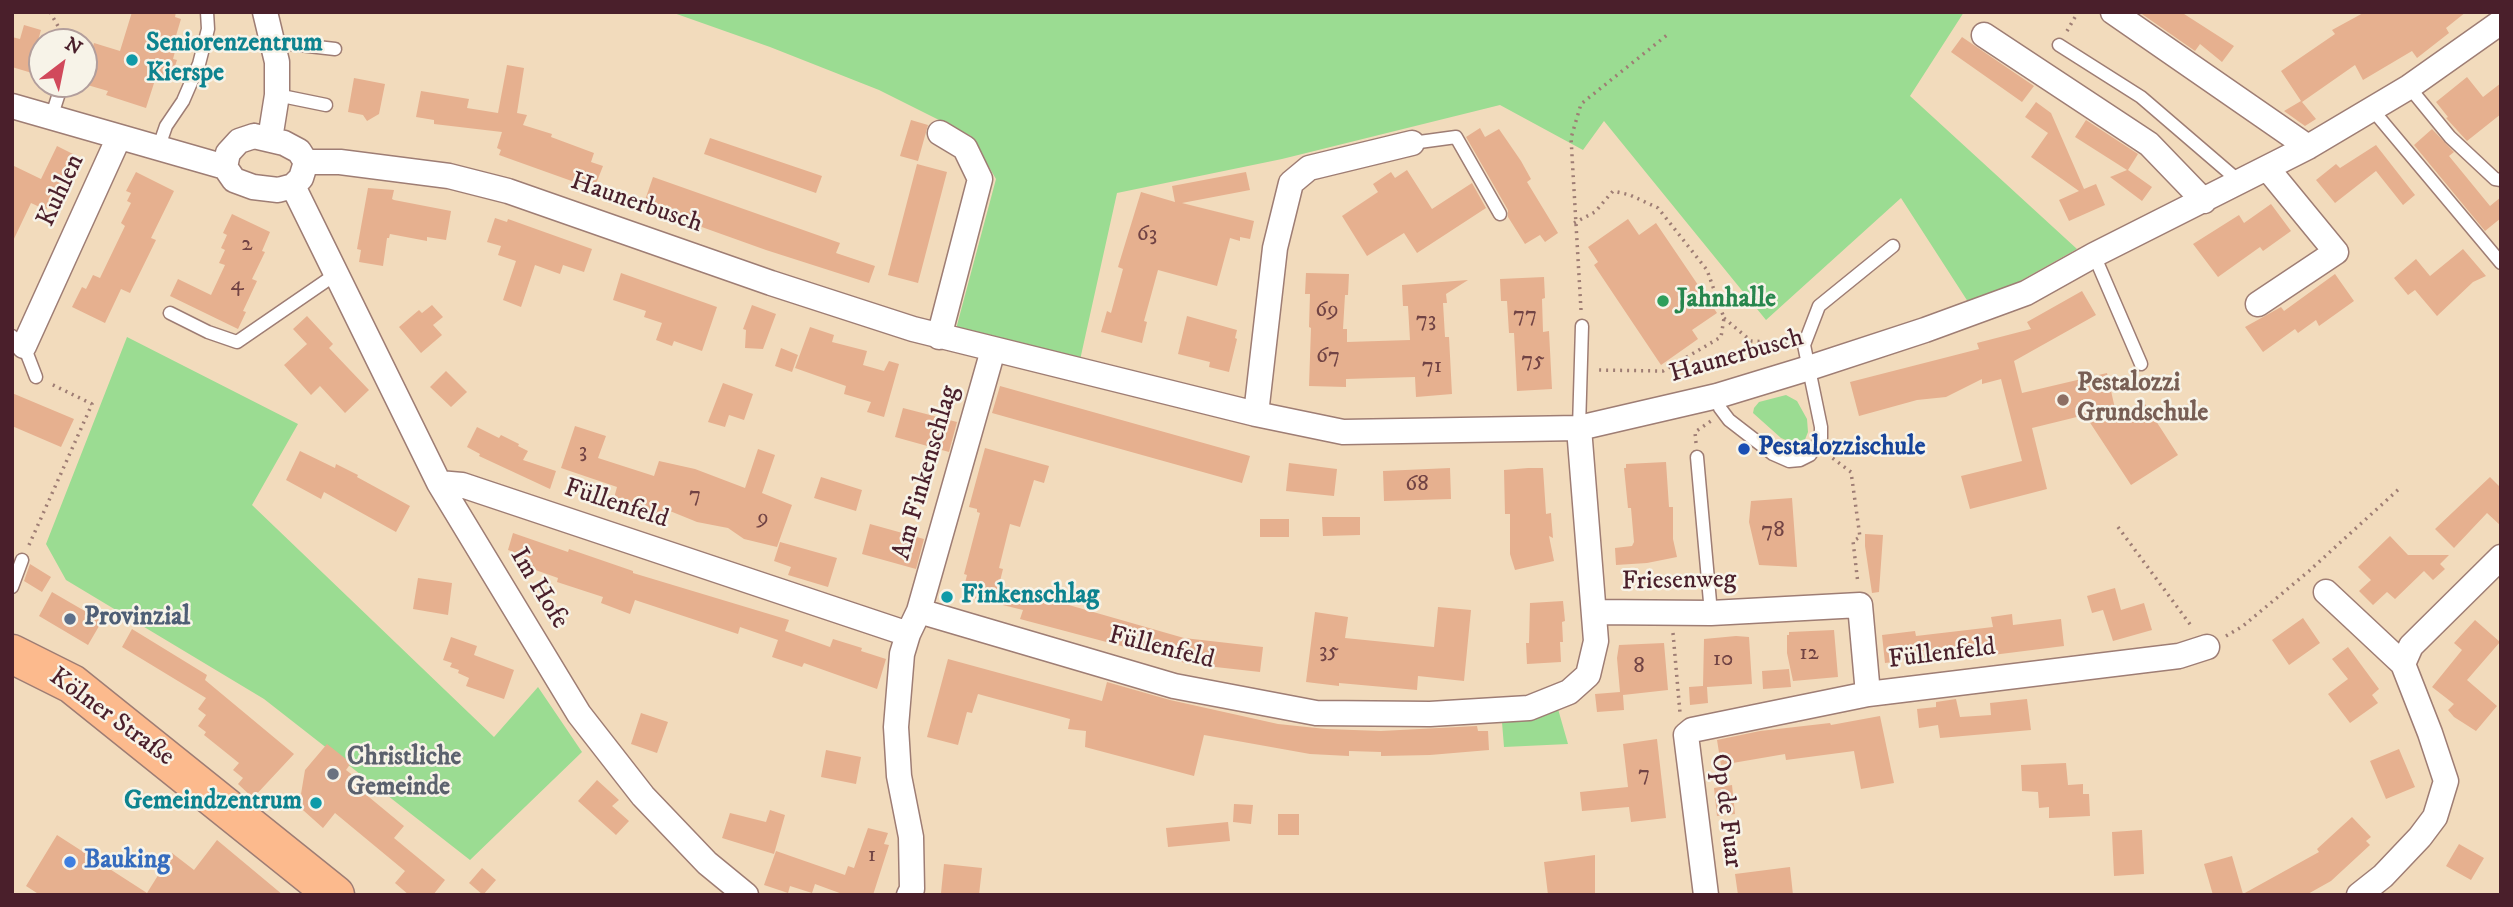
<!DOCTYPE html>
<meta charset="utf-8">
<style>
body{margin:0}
#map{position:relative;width:2513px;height:907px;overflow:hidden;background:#f2dbbc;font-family:"IM FELL DW Pica",serif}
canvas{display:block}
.frame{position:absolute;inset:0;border:14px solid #4a1f2b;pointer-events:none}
.north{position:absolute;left:28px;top:28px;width:70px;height:70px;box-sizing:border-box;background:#f7f3e8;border:2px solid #b29e9c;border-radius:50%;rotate:32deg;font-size:19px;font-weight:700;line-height:28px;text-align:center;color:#4a1f2b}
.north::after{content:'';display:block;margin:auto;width:24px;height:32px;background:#d1495b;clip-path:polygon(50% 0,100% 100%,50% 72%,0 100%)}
</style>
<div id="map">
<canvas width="2513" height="907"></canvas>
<div class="frame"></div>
<div class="north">N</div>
</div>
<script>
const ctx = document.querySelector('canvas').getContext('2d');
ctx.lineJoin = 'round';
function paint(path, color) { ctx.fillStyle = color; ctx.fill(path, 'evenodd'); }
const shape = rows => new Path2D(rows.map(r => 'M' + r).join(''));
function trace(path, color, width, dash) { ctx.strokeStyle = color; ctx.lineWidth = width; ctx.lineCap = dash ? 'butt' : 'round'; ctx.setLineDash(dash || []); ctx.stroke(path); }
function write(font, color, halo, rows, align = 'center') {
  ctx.font = font + ' "IM FELL DW Pica",serif'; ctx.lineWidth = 5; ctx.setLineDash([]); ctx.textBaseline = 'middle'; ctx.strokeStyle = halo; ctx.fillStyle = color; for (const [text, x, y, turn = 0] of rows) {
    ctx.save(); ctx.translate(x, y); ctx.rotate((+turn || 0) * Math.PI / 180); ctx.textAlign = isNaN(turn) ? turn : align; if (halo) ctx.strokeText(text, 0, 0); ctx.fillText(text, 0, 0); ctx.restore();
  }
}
paint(shape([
 [671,12,1964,12,1910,96,2077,249,1972,308,1901,198,1766,320,1604,121,1583,150,1500,105,1282,159,1117,193,1080,360,956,329,996,179,971,136,879,90,770,47],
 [127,337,298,424,252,505,494,737,538,687,582,752,470,860,264,699,66,580,46,544],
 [1786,395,1797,401,1807,419,1808,432,1804,442,1797,445,1781,438,1753,413,1754,408,1759,402],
 [1558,709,1568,744,1504,747,1502,722,1534,718]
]), '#9bdc92');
paint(shape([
 [132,12,176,12,175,17,181,19,175,39,178,40,173,59,177,60,170,81,156,77,146,108,106,95,108,91,84,84,84,76,94,43,120,51],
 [2139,12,2181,12,2234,46,2222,62,2200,44,2195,51],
 [2365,12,2466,12,2446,28,2449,33,2417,58,2412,51,2363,80,2355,65,2302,102,2316,119,2305,126,2284,111,2301,101,2281,71,2335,34,2332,30],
 [24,25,41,30,37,44,42,46,42,76,12,67,12,37,20,39],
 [1962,37,2034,86,2022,102,1951,52],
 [507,65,524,68,517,113,527,115,523,125,552,134,551,137,594,153,591,162,603,166,594,189,499,155,501,150,497,148,502,132,434,124,434,120,416,117,421,91,469,99,467,108,498,113],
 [2467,77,2483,97,2501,83,2501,114,2467,141,2446,118,2448,117,2436,102],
 [354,78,385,84,379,114,367,121,363,115,348,112],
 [2036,102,2051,113,2084,189,2096,184,2105,205,2069,221,2059,200,2079,191,2031,157,2048,133,2025,117],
 [911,120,928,125,918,161,900,156],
 [2086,120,2138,154,2128,170,2152,187,2142,201,2110,177,2127,170,2075,137],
 [1480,128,1485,137,1499,129,1521,161,1531,179,1527,182,1558,233,1545,242,1540,235,1525,244,1508,217,1508,210,1466,137],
 [2432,129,2454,152,2449,156,2490,206,2501,197,2501,218,2485,231,2414,145],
 [710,138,822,176,816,193,704,154],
 [2376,145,2415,195,2403,205,2376,171,2335,203,2316,180,2336,164,2340,168],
 [57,146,81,158,61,197,54,193,46,210,31,203,12,243,12,165,41,179],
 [917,164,947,172,918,283,888,275],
 [1407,170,1432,209,1472,183,1486,208,1417,253,1404,233,1367,256,1342,216,1378,192,1373,184,1391,172,1395,178],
 [136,172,174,191,151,238,156,240,130,293,121,289,105,323,72,307,82,287,86,289,93,275,100,278,125,226,121,223,131,203,127,201,131,193,126,191],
 [1246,172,1250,190,1182,203,1254,221,1250,239,1240,237,1240,241,1230,238,1217,286,1158,270,1144,321,1147,322,1142,343,1101,332,1107,311,1111,313,1123,269,1118,267,1141,192,1175,202,1172,186],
 [653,177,840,243,836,253,875,266,869,283,766,250,643,206],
 [368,188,394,190,392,199,394,200,451,211,446,240,427,237,427,241,390,234,389,238,387,238,383,266,359,262,361,250,357,249],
 [2271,204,2291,231,2263,251,2260,247,2218,277,2193,244,2239,215,2244,223],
 [232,214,270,232,262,251,265,252,252,279,257,281,243,311,246,312,238,329,170,296,178,279,211,295,225,265,219,263,225,250,221,248,227,235,223,233],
 [495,218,507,222,508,219,592,249,584,272,563,265,560,274,535,265,521,307,503,300,516,261,498,255,501,246,487,242],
 [1628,219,1639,235,1656,223,1717,313,1692,330,1698,339,1661,365,1594,265,1598,262,1588,247],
 [2463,249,2486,276,2473,282,2437,316,2415,290,2408,295,2394,278,2416,259,2430,276],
 [621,273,717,307,702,351,674,341,672,346,656,340,662,323,644,317,646,311,613,300],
 [1306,273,1349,274,1348,295,1345,295,1343,329,1347,329,1347,342,1410,340,1408,306,1403,306,1402,285,1468,280,1446,294,1447,303,1443,303,1445,337,1449,337,1452,394,1416,397,1415,377,1346,379,1346,387,1309,386,1311,328,1309,327,1310,294,1305,294],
 [2335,274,2354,301,2319,326,2316,320,2298,333,2295,329,2263,352,2245,327,2281,307,2284,311],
 [1544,277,1545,298,1542,299,1543,332,1549,331,1552,389,1517,391,1514,333,1509,333,1507,301,1501,301,1500,279],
 [2082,291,2096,315,2014,361,2022,393,2107,373,2118,422,2145,404,2178,455,2131,485,2085,415,2032,428,2047,489,1970,509,1961,476,2022,461,2001,379,1982,384,1982,379,1946,397,1917,400,1859,416,1850,382,1979,349,1977,343,2031,329,2027,322],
 [432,305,443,317,433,325,442,335,421,353,399,327,419,310,422,313],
 [752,305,776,314,763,349,745,348,746,330,743,329],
 [307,316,333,344,329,348,369,390,345,413,320,386,311,395,284,365,307,344,293,329],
 [1187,316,1237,330,1235,338,1237,339,1229,372,1209,367,1210,362,1178,354],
 [810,327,834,335,832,342,867,351,863,365,884,371,889,361,899,364,884,417,867,412,871,402,844,394,846,386,795,368],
 [781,348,798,355,792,372,775,366],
 [446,371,467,392,451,407,430,387],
 [723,383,753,394,744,420,729,415,725,427,708,422],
 [1000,386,1250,456,1242,483,992,413],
 [12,393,74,419,61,447,12,426],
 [903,408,957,422,949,452,895,437],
 [575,426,606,436,598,458,654,476,659,461,695,469,745,488,758,449,775,455,762,493,792,505,777,547,744,539,728,528,697,522,665,509,663,516,626,505,627,502,614,498,617,487,561,468],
 [477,427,499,438,501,435,519,444,518,446,528,451,523,460,556,471,550,489,479,456,480,454,467,447],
 [985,448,1049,466,1044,483,1034,480,1020,527,1010,524,999,568,1003,569,999,585,1184,638,1263,647,1260,672,1189,664,1020,619,1023,610,962,595,967,575,964,574,980,513,977,512,977,509,969,507],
 [300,451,335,468,336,464,358,475,357,477,410,506,396,532,324,492,321,499,286,480],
 [1666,462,1669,507,1673,507,1673,539,1677,557,1647,563,1616,565,1615,548,1632,546,1634,542,1631,508,1628,508,1624,468,1626,468,1626,464],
 [1289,463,1337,469,1334,496,1286,491],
 [1450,468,1451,499,1384,501,1383,471],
 [1528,468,1543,468,1546,514,1551,513,1553,538,1549,536,1554,561,1515,570,1510,554,1510,514,1505,514,1504,470],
 [821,477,862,490,856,511,814,498],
 [2490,477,2501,488,2501,526,2487,513,2454,548,2435,529],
 [1792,498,1797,567,1759,565,1749,522,1751,501],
 [1322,517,1360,517,1360,535,1323,536],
 [1260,519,1289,519,1289,537,1260,537],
 [870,524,924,539,916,569,862,554],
 [513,533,568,552,569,549,633,571,633,573,789,620,785,631,830,647,833,639,862,648,861,651,886,659,877,689,804,663,802,667,772,657,778,640,740,627,738,634,635,600,630,614,601,603,603,597,557,582,558,578,527,567,529,561,519,557,520,554,508,550],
 [1865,534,1883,535,1879,592,1872,593,1865,546],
 [2390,536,2408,555,2449,555,2440,564,2445,569,2433,580,2424,571,2395,599,2387,592,2373,605,2359,591,2371,580,2358,567],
 [780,542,837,558,828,587,788,575,791,567,774,561],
 [30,564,51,577,42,592,24,581],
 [418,578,452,583,448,615,413,609],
 [2115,588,2121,610,2144,603,2152,630,2113,641,2103,610,2092,613,2087,596],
 [52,592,102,621,88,645,39,616],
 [1563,601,1565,621,1562,622,1563,642,1560,642,1561,662,1527,664,1526,643,1529,643,1530,603],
 [1438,607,1471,610,1464,681,1418,676,1417,690,1339,683,1339,686,1306,682,1315,612,1348,617,1345,638,1434,647],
 [2012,614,2013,625,2061,619,2064,646,1937,662,1937,656,1885,663,1882,635,1915,631,1916,636,1993,627,1991,617],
 [2303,618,2320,643,2289,665,2272,640],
 [2475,620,2500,642,2467,680,2497,706,2476,731,2454,717,2448,710,2454,704,2432,687,2462,650,2454,643],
 [132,629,207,675,205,680,294,754,253,798,238,784,243,778,233,770,239,763,204,735,206,732,198,726,206,715,198,709,206,698,122,647],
 [1834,630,1838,677,1793,681,1787,653,1787,635,1789,635,1789,632],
 [1736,636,1749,637,1752,684,1707,687,1708,703,1690,705,1689,687,1703,686,1704,639],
 [451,637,477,646,474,655,514,670,504,699,466,686,469,678,458,673,459,670,450,667,452,663,443,660],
 [1664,643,1668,690,1623,695,1624,710,1597,712,1595,694,1620,692,1617,658,1619,645],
 [2348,647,2379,689,2372,695,2378,703,2350,723,2328,694,2348,679,2332,659],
 [948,659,1102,701,1107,682,1170,700,1278,724,1326,729,1381,731,1477,726,1478,731,1488,731,1489,750,1430,755,1381,756,1381,752,1349,751,1349,756,1310,754,1204,735,1194,776,1085,747,1086,731,1068,729,1070,719,978,694,972,713,967,712,958,745,927,737],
 [1789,669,1791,687,1763,689,1762,671],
 [1956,699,1960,717,1991,715,1990,703,2027,699,2031,730,1940,738,1938,725,1919,728,1917,709,1936,707,1936,702],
 [641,713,668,722,657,753,631,744],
 [1880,716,1894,783,1861,789,1854,751,1786,760,1785,754,1721,765,1717,740,1760,731,1830,723,1831,725],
 [1657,739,1666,818,1631,822,1629,807,1582,811,1580,792,1628,787,1623,744],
 [327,744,351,763,346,770,363,783,358,788,404,826,394,838,445,880,433,895,409,895,395,883,405,871,335,813,323,828,294,802,301,794,305,770],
 [2399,749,2415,787,2386,799,2370,761],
 [826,750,861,757,856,784,821,777],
 [2066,763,2068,785,2083,784,2083,794,2089,794,2090,816,2049,818,2049,807,2039,808,2038,792,2022,791,2021,765],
 [597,780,619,800,612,806,629,821,616,835,578,801],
 [1732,785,1735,814,1717,816,1714,788],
 [1234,804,1253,805,1251,824,1233,822],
 [770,810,785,815,774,854,722,838,730,813,766,822],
 [1278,814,1299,814,1299,835,1278,835],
 [2352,817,2371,837,2366,841,2370,845,2331,881,2306,895,2213,895,2204,864,2232,856,2243,894,2319,852,2317,849],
 [1228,822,1230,841,1168,847,1166,828],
 [868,828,888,833,884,844,889,845,873,895,845,895,815,884,812,893,790,886,788,893,764,885,776,851,845,875,848,866,854,868],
 [2142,830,2144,874,2114,876,2112,832],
 [57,835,147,893,172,853,194,870,217,840,283,895,40,895,26,886],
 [2459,844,2484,858,2471,880,2446,866],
 [1595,855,1595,895,1548,895,1544,862],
 [944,864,982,868,979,895,941,893],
 [1790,867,1793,895,1738,895,1735,874],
 [482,868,496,880,483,895,469,883]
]), '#e6b08f');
const service = shape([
 [273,42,335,49],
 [2059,45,2141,97,2240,182],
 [2409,87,2450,137,2495,179,2501,180],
 [277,95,326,105],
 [2371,108,2501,263],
 [51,118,62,84],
 [1412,143,1456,137,1500,214],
 [158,149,166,126,183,101,199,64,208,29,207,12],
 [2094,255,2141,364],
 [170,313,208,332,237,342,336,274],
 [12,336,24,346,36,377],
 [1717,396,1720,408,1729,420,1773,454,1789,461,1800,460,1810,455,1821,438,1821,427,1804,345,1819,306,1893,246],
 [1579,428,1582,326],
 [1697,457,1711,613],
 [12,587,22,560]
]);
const minor = shape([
 [265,12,277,62,277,95,270,139],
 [2113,12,2308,147],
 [1984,35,2149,144,2204,201],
 [12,106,225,167],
 [254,136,284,143,299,151,306,162,301,178,293,186,278,190,253,187,234,180,225,167,228,153,239,141,254,136],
 [306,162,340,162,449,176,508,191,771,283,913,329,1256,414,1343,432,1579,428,1717,396,1809,368,1925,330,2026,293,2094,255,2308,147,2409,87,2501,22],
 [293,186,439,483,579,714,643,796,707,863,746,895],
 [2258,304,2336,252,2267,168],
 [939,337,980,179,965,148,940,133],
 [24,346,119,137],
 [1256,414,1275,248,1291,183,1309,168,1412,143],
 [439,483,462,485,908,634,919,611,993,350],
 [2326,592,2403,664,2430,733,2446,781,2435,817,2420,837,2383,876,2359,895],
 [919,611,1174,686,1316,713,1430,714,1529,708,1569,692,1588,675,1596,641,1579,428],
 [1594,612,1711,613,1860,605,1868,694],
 [908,634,902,654,896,727,899,776,911,837,912,889,909,895],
 [2403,664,2411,646,2501,557],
 [1706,895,1686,735,1692,730,1868,694,2179,656,2207,647]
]);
const primary = shape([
 [12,654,72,684,335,895]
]);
trace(service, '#9e7d74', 15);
trace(minor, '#9e7d74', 27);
trace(primary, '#9e7d74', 41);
trace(shape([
 [50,12,67,42],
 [2067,31,2078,12],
 [1574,223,1595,212,1613,191,1630,195,1658,208,1707,270,1724,318,1721,337,1663,371,1597,370],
 [1581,310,1571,138,1581,104,1667,35],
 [1724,318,1751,341,1787,343],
 [1696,443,1695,432,1711,421],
 [1827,454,1851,472,1860,537,1853,541,1858,584],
 [2118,527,2192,627],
 [29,545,92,404,49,383],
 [1673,633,1680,713],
 [2226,636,2243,626,2309,571,2400,488]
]), '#9e7d74', 3.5, [2, 5]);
trace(service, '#fff', 12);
trace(minor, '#fff', 24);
trace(primary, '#fcba8d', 38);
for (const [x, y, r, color] of [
 [132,60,7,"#0f9aa8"],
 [1663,301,7,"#2e9e5b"],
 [2063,400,7,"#8d6e63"],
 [1744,449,7,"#1a4fb4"],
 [947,597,7,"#0f9aa8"],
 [70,619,7,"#5c6f8a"],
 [333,774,7,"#6b7280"],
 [316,803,7,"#0f9aa8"],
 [70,862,7,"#3f7fe0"]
]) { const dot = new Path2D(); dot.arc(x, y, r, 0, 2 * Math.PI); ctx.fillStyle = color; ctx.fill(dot); trace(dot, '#f7f3e8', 2.5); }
write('23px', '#714344', null, [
 ["63",1147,235],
 ["2",247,245],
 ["4",237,285],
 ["69",1327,311],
 ["77",1525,316],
 ["73",1426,321],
 ["67",1328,357],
 ["75",1533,361],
 ["71",1432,367],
 ["3",583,452],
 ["68",1417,485],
 ["7",695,496],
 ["9",763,519],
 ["78",1773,531],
 ["35",1329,652],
 ["12",1809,654],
 ["10",1723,660],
 ["8",1639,667],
 ["7",1644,775],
 ["1",872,856]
]);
write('bold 26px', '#0d838f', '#f7f3e8', [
 ["Seniorenzentrum",146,45],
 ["Kierspe",146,75],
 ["Finkenschlag",961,597],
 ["Gemeindzentrum",302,803,"right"]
], 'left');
write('26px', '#4a1f2b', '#f7f3e8', [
 ["Kuhlen",62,191,-65],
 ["Haunerbusch",636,204,19],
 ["Haunerbusch",1737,357,-16],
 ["Am Finkenschlag",927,473,-74],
 ["Füllenfeld",616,505,18],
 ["Friesenweg",1679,582,-1],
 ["Im Hofe",538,589,59],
 ["Füllenfeld",1161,649,14],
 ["Füllenfeld",1942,655,-7],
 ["Kölner Straße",111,718,36],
 ["Op de Fuar",1725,811,83]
]);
write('bold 26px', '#27864d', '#f7f3e8', [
 ["Jahnhalle",1677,301]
], 'left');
write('bold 26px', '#785e54', '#f7f3e8', [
 ["Pestalozzi",2077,385],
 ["Grundschule",2077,415]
], 'left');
write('bold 26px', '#164399', '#f7f3e8', [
 ["Pestalozzischule",1758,449]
], 'left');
write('bold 26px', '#4e5e75', '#f7f3e8', [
 ["Provinzial",84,619]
], 'left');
write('bold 26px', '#5b616d', '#f7f3e8', [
 ["Christliche",347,759],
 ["Gemeinde",347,789]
], 'left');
write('bold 26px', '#366cbe', '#f7f3e8', [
 ["Bauking",84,862]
], 'left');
</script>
